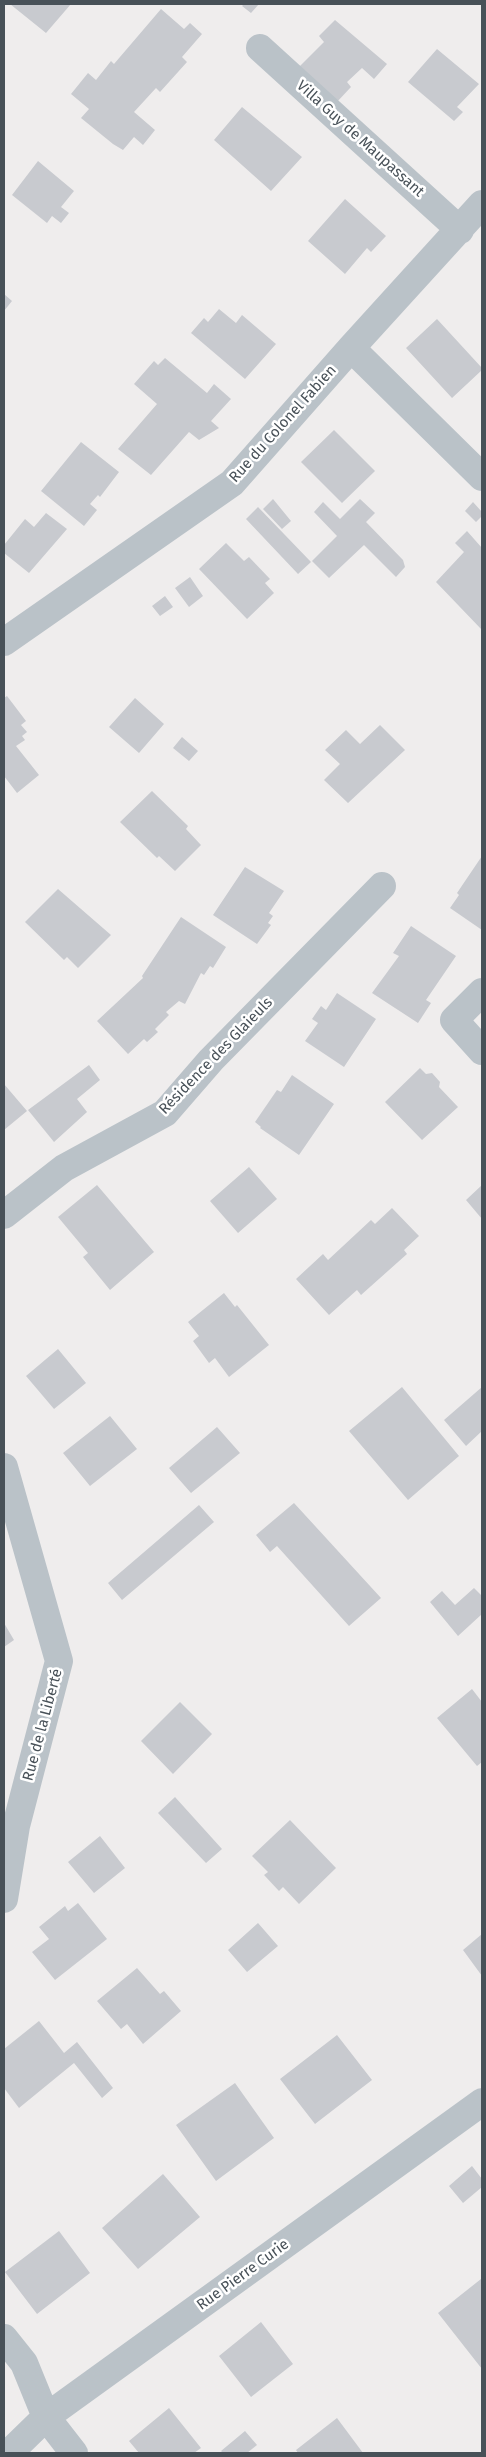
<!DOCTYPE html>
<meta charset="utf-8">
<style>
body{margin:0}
#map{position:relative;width:486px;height:2457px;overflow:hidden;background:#efeded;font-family:"Fira Sans",sans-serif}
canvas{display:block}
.frame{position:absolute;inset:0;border:5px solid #485158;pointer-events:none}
</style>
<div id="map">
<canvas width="486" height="2457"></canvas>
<div class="frame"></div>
</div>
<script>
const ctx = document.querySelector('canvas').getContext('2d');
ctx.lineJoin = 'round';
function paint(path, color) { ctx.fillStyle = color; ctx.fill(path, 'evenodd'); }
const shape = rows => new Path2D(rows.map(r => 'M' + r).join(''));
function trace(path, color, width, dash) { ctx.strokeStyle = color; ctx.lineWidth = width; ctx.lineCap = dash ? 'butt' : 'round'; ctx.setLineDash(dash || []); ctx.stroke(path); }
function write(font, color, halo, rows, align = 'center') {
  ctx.font = font + ' "Fira Sans",sans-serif'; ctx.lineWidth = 5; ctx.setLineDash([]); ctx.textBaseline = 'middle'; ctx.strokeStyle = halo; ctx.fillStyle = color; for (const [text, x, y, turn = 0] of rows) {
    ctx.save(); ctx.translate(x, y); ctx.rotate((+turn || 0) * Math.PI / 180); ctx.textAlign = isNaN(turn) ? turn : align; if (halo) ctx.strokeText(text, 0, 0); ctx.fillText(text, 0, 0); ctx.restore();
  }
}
paint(shape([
 [10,4,71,4,46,33],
 [244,4,259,4,251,13,242,6],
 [161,9,184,29,190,23,202,34,182,57,187,62,160,92,156,88,134,112,155,130,143,145,134,137,123,150,113,144,81,118,89,109,71,94,88,73,96,80,111,61,114,64],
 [335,20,387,64,374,79,362,68,347,82,351,87,336,103,298,68,324,42,319,36],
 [437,49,479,84,457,107,463,112,454,121,408,82],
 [242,107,302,157,271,191,214,140],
 [38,161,74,191,61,207,69,213,61,223,52,216,47,223,12,195],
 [345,199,386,236,371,252,367,248,345,274,308,241],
 [4,294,12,301,4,311],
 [219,309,236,323,242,315,276,344,245,379,191,333,204,318,208,322],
 [437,319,482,368,482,370,452,398,406,348],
 [165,358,207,393,214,384,231,399,211,421,219,428,199,440,189,432,151,475,118,449,157,404,134,384,154,361,158,365],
 [334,430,375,471,342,503,301,462],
 [81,442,119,472,100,497,98,495,90,504,97,510,84,526,41,491],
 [273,499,291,521,282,529,263,509],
 [360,499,375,513,366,522,403,560,405,567,396,577,364,545,329,578,312,561,337,536,314,512,323,502,340,519],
 [473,502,482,512,482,516,476,522,465,511],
 [258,507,311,562,298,574,246,519],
 [46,513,67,529,29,573,4,553,4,545,25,519,34,527],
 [467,531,482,548,482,630,436,582,464,552,455,543],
 [226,543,244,561,249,557,270,579,265,583,274,593,247,619,199,569],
 [190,577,203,596,189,607,175,588],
 [165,596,173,607,160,616,152,606],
 [7,696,26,721,21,725,27,732,22,736,25,740,16,746,39,775,17,793,4,776,4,698],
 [135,698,164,724,139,753,109,727],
 [380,725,405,750,348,803,324,780,340,764,325,750,346,730,360,744],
 [182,737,198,751,189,761,173,748],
 [152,791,188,826,186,829,201,845,175,871,159,856,157,858,120,822],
 [482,856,482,930,450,908,459,895,457,893],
 [245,867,284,891,269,913,273,916,268,923,271,925,257,944,213,915],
 [58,889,111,935,78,968,67,957,64,960,25,922],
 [181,917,226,947,213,968,210,966,204,975,201,973,185,1004,179,1001,166,1012,169,1015,155,1029,158,1032,147,1042,144,1039,128,1054,97,1021,143,978,142,976],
 [411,926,456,956,426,1000,431,1003,418,1023,372,993,399,956,393,953],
 [337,993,376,1019,344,1067,305,1041,318,1023,312,1019,321,1006,326,1010],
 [89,1065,100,1080,77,1099,87,1112,54,1142,28,1110],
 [420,1068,426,1074,432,1073,440,1082,439,1087,458,1107,422,1140,385,1102],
 [292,1075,334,1104,299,1155,260,1128,261,1127,255,1122,277,1090,281,1092],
 [4,1084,27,1111,4,1130],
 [249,1167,277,1199,238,1233,210,1201],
 [97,1185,154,1252,110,1290,83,1257,88,1253,58,1217],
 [482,1185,482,1219,466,1200],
 [392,1208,419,1236,404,1250,407,1254,361,1295,357,1290,329,1315,296,1279,323,1254,328,1260,371,1220,375,1224],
 [224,1293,235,1307,237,1305,269,1345,229,1377,215,1358,209,1363,193,1341,199,1336,188,1322],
 [58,1349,86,1383,54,1409,26,1376],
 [402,1387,459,1456,408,1500,349,1431],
 [482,1387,482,1431,466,1446,444,1420],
 [110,1416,137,1449,90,1486,63,1453],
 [217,1427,240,1453,191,1493,169,1468],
 [294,1503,381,1598,349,1626,277,1546,270,1552,256,1535],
 [199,1505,214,1522,122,1600,108,1583],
 [474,1588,482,1596,482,1614,458,1636,430,1602,442,1591,455,1605],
 [4,1623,14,1640,4,1647],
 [472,1689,482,1702,482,1762,477,1766,437,1718],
 [180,1702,212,1734,173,1774,141,1741],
 [175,1797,222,1849,206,1863,158,1813],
 [290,1820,336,1868,299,1904,283,1887,279,1891,264,1875,268,1872,252,1856],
 [100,1836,125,1868,94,1893,68,1862],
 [78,1903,107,1939,55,1980,32,1952,49,1939,39,1927,65,1906,68,1911],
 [258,1923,278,1946,247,1972,228,1950],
 [482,1934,482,1976,463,1950],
 [137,1968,160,1994,164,1991,181,2011,143,2044,127,2024,121,2029,97,2001],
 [39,2021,64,2053,77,2042,113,2088,102,2098,74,2063,19,2108,4,2088,4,2049],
 [337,2035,372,2080,315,2124,280,2079],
 [235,2083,274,2138,216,2181,176,2125],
 [472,2166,482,2179,482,2187,463,2203,449,2186],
 [163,2174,200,2217,138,2269,102,2228],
 [59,2231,90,2273,37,2314,5,2272],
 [481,2279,482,2280,482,2369,438,2313],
 [261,2322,293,2364,251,2397,219,2356],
 [169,2408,201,2448,194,2453,139,2453,129,2441],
 [337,2418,363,2453,298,2453,296,2450],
 [245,2431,257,2445,247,2453,223,2453,221,2451]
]), '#c8cacf');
trace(shape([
 [260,48,460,230],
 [351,348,482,477],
 [4,642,232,483,351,348,482,204],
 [482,992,454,1020,482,1051],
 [4,1215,64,1168,165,1113,211,1060,382,886],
 [4,1467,59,1661,16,1826,4,1899],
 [4,2338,24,2363,46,2417,74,2453],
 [9,2453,46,2417,482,2102]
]), '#bac2c8', 28);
write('15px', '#485158', '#fff', [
 ["Villa Guy de Maupassant",360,139,42],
 ["Rue du Colonel Fabien",283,424,-48],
 ["Résidence des Glaieuls",216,1056,-46],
 ["Rue de la Liberté",43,1725,-75],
 ["Rue Pierre Curie",243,2275,-36]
]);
</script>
